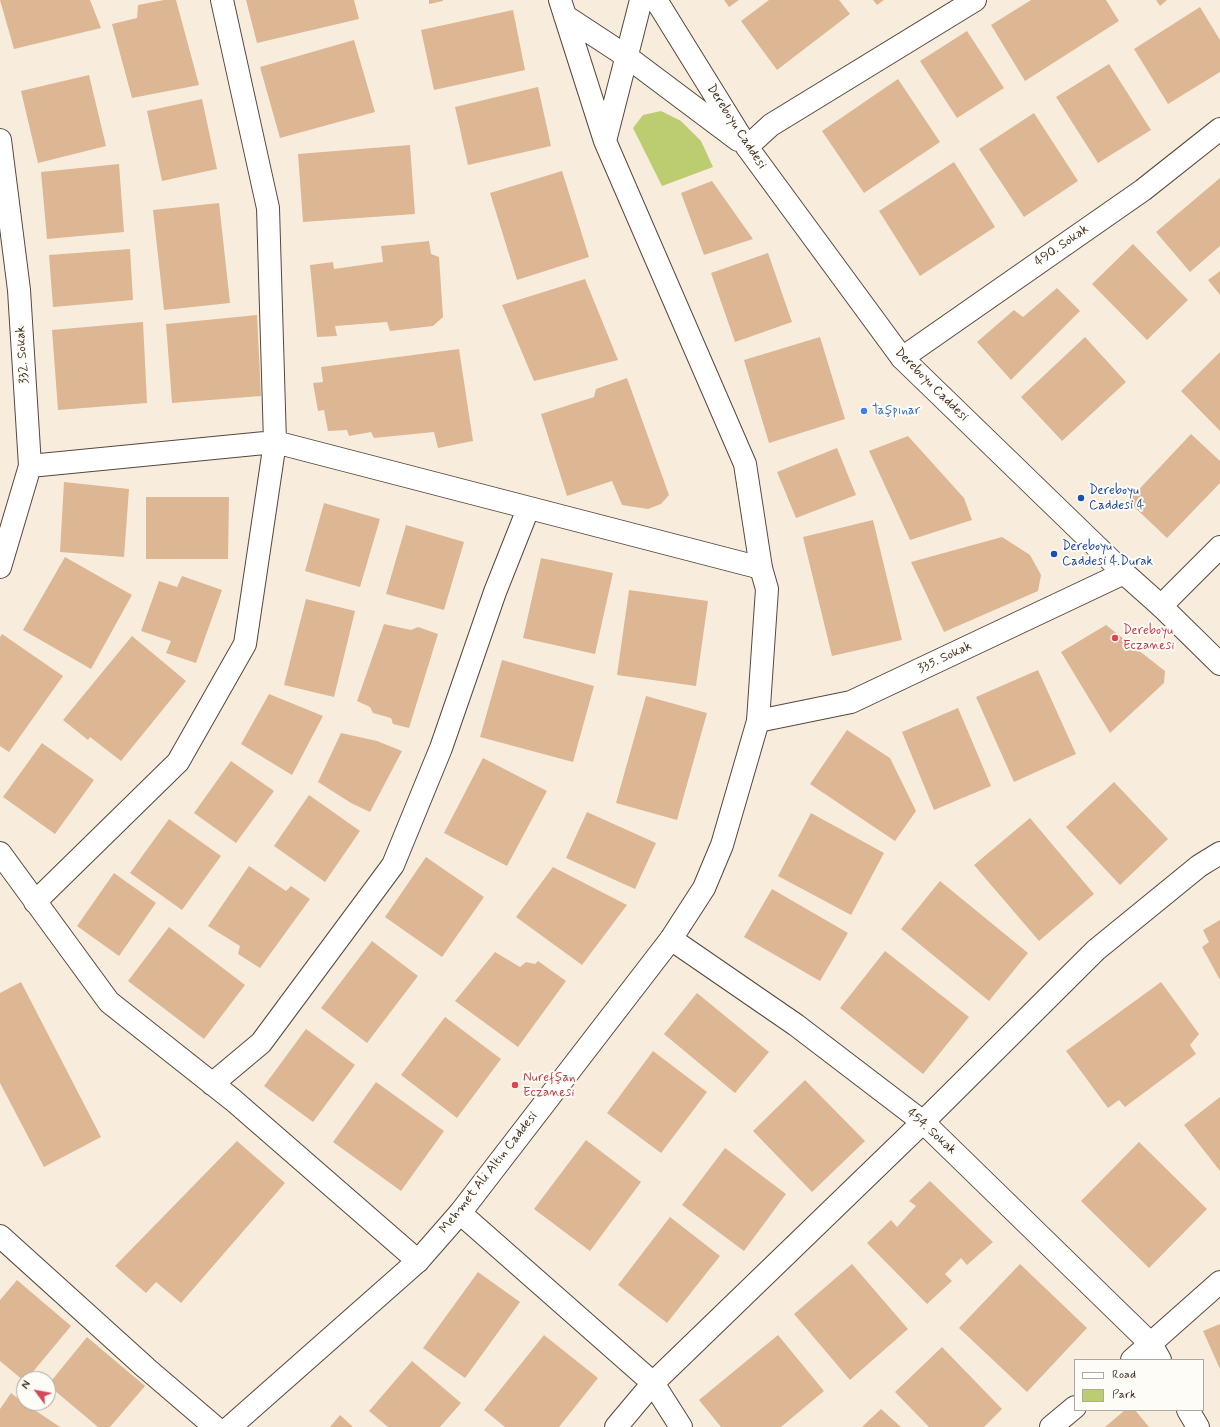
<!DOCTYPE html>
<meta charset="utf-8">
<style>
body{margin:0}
#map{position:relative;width:1220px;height:1427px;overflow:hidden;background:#f8eddd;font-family:Mynerve,sans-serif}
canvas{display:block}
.legend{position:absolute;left:1074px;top:1359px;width:130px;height:52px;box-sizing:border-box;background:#fdfcf7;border:1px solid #afa8a0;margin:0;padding:5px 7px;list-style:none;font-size:12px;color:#3b2a1e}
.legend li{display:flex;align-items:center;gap:8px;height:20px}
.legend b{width:20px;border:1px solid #afa8a0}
.north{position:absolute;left:16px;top:1371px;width:40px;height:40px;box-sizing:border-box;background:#fdfcf7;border:1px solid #afa8a0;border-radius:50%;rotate:302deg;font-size:11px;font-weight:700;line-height:16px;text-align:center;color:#3b2a1e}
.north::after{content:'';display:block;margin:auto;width:14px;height:18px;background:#d1495b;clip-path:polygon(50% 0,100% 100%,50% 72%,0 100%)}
</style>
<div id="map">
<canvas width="1220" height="1427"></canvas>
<ul class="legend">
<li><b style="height:5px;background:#fff"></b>Road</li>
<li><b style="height:11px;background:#bbcd70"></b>Park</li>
</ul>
<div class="north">N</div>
</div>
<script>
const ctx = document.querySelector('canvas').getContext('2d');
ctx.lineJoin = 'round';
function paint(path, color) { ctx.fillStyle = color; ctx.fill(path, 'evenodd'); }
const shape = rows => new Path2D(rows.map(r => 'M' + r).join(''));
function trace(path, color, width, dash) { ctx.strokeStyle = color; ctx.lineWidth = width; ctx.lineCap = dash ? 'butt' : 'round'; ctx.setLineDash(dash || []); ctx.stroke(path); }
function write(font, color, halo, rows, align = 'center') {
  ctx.font = font + ' Mynerve,sans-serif'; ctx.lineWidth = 4; ctx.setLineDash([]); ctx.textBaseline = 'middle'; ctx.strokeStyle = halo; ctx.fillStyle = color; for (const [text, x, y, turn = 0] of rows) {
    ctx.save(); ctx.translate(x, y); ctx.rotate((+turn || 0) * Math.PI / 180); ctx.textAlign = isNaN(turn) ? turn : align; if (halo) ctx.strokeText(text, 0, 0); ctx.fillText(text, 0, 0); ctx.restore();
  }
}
paint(shape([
 [661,111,681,121,701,141,713,167,662,186,633,128,643,115]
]), '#bbcd70');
paint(shape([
 [0,0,90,0,101,28,14,49],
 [164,0,176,0,199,85,132,98,112,24,137,18,138,5],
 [246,0,354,0,359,19,257,43],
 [429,0,443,0,443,1,429,4],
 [724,0,739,0,729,7],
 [769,0,839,0,850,14,777,70,741,21],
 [873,0,884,0,877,5],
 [1031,0,1106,0,1119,21,1025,81,991,25],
 [1156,0,1167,0,1160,6],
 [1200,7,1220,40,1220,72,1168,104,1134,49],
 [513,10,525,70,434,90,421,30],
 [967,31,1004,88,957,118,920,61],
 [354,40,375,112,280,138,260,67],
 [1109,64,1151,130,1098,163,1056,97],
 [89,75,106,146,38,163,21,91],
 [898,79,940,142,864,193,822,131],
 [538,87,551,146,468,165,455,107],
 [202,99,217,169,162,181,147,111],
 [1034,113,1078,181,1024,217,979,149],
 [410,145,415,214,303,222,298,154],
 [954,162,995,227,920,276,879,211],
 [119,164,124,232,47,239,41,172],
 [562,171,589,257,517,280,490,193],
 [1220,178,1220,246,1190,272,1156,232],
 [712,181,753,239,704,255,681,193],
 [219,203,230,303,164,310,153,210],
 [429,241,431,254,439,257,443,317,433,326,390,331,387,322,335,326,337,336,317,337,310,265,333,262,334,269,383,262,381,246],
 [1133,244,1188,300,1147,340,1092,284],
 [130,249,133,300,53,307,49,255],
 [768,253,792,322,735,342,711,273],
 [1220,271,1220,295,1208,280],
 [585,279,618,360,534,381,502,305],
 [1057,288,1080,311,1011,380,977,342,1014,310,1023,317],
 [257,315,261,396,172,403,166,324],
 [143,322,147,403,58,410,52,330],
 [820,337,845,419,769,443,744,360],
 [1085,337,1126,382,1062,441,1021,397],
 [459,349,473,441,438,448,434,432,374,438,371,432,349,436,347,430,328,431,324,410,318,411,313,383,323,382,321,367],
 [1220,352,1220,431,1181,391],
 [627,378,669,495,661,504,648,509,622,505,612,481,567,496,541,414,594,397,596,389],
 [1191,434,1220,461,1220,483,1167,538,1128,501],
 [908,436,964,498,972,520,910,540,869,451],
 [837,448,856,495,796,518,777,472],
 [64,482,129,489,124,557,60,552],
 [146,497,229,497,228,559,146,559],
 [324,503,380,519,360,587,305,571],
 [873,520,902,640,832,656,803,537],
 [406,525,464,542,444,610,386,594],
 [1002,537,1030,555,1041,575,1038,591,944,632,911,562],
 [65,557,132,595,91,669,23,630],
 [541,558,613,573,595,654,523,638],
 [182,576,222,590,196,663,166,653,171,641,141,631,159,581,177,587],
 [629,590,708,601,696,686,617,675],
 [306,599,355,611,334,697,284,685],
 [384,624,411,630,418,627,438,634,409,728,393,724,391,718,373,713,370,707,357,701],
 [1106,625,1165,671,1164,683,1110,733,1061,652],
 [2,634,63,676,9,752,0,746,0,637],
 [132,636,186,681,121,761,90,737,88,740,63,720],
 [502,660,594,686,573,762,480,737],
 [1038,670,1076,754,1014,782,976,697],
 [269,694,323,716,292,775,241,744],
 [646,696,707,713,677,820,616,803],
 [958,708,991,786,934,810,902,732],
 [847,730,890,758,916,811,895,841,810,784],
 [341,733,377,741,402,751,370,812,351,803,318,782],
 [42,743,94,780,55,834,3,797],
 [483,758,547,791,507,866,444,833],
 [231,761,274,791,236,843,194,813],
 [1114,782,1168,839,1120,885,1066,827],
 [309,795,360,831,325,882,274,846],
 [587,812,656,843,635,889,566,858],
 [811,813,884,853,851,915,778,876],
 [1030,818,1094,894,1039,941,974,865],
 [169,819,221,856,182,910,130,873],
 [426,857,484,897,442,957,385,917],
 [249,866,286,891,291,886,310,899,260,968,238,954,240,946,208,926],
 [553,867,627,905,582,965,516,917],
 [114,873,156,903,119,956,77,926],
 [940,881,1028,953,989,1001,901,929],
 [772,889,848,933,820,981,744,937],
 [1220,920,1220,980,1202,947,1209,942,1203,930],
 [169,927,245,985,204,1039,128,981],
 [372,941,418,976,367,1043,321,1008],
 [885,951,969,1017,923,1074,840,1008],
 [495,952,520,967,526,962,535,964,538,961,566,981,518,1047,455,1001],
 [21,982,101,1137,44,1167,0,1083,0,993],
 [1161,982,1199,1034,1190,1045,1196,1054,1125,1107,1119,1100,1108,1108,1066,1051],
 [697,993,769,1052,735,1093,664,1034],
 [445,1017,501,1059,457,1118,401,1075],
 [306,1029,355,1065,313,1122,264,1086],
 [653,1051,707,1092,661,1153,607,1113],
 [805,1080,865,1141,812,1192,753,1131],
 [376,1082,444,1131,401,1191,333,1142],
 [1220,1097,1220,1171,1184,1125],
 [586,1140,641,1182,590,1251,534,1209],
 [237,1141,285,1183,181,1303,156,1282,146,1293,115,1266],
 [1139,1142,1207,1209,1149,1268,1081,1201],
 [725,1148,786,1194,744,1251,682,1205],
 [930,1181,993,1242,967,1265,961,1258,945,1274,952,1281,927,1304,867,1243,891,1220,897,1227,916,1206,909,1201],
 [670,1217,720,1256,667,1323,618,1285],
 [852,1264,908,1329,850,1380,794,1314],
 [1020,1264,1087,1328,1027,1392,959,1328],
 [478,1272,520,1302,465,1378,423,1348],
 [17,1280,71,1326,27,1379,24,1379,24,1381,0,1361,0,1300],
 [1220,1324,1220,1369,1203,1331],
 [544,1335,598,1378,559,1427,505,1427,484,1410],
 [778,1335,824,1391,781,1427,721,1427,699,1400],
 [87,1337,145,1386,110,1427,98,1427,48,1385],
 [942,1347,1002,1409,984,1427,929,1427,895,1392],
 [412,1361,461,1403,440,1427,388,1427,369,1411],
 [11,1393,24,1403,60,1427,0,1427,0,1409],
 [881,1409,901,1427,862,1427],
 [1125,1410,1135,1410,1149,1427,1105,1427],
 [340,1415,353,1427,330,1427]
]), '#ddb694');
const minor = shape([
 [0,140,19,290,30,466,0,567],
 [747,147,771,125,975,0],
 [902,358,1143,190,1220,129],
 [30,466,275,442,761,568],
 [1161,606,1220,547],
 [758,721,851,702,1124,573],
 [0,853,109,1002,233,1100,418,1261],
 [35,902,178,762,245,644,275,442,268,208,222,0],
 [671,939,796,1025,923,1122,1151,1344,1160,1360],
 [212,1084,261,1043,393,865,441,748,495,592,528,509],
 [460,1213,653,1383,681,1427],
 [0,1236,146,1368,215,1427],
 [1132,1360,1220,1282],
 [1188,1410,1198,1427],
 [616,1427,653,1383,923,1122,1096,950,1199,866,1220,853],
 [1051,1427,1075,1407]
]);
const tertiary = shape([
 [656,0,747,147,902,358,1124,573,1161,606,1220,664],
 [565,16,626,56,738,140],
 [605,141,641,0],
 [230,1427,418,1261,460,1213,671,939,704,888,722,845,758,721,767,589,761,568,745,464,605,141,560,0]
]);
trace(minor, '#57473b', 24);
trace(tertiary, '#57473b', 24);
trace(minor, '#fff', 22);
trace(tertiary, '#fff', 22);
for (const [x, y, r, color] of [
 [864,411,4,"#3f7fe0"],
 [1081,498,4,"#1a4fb4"],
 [1054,554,4,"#1a4fb4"],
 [1115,638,4,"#e0444e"],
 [515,1085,4,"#e0444e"]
]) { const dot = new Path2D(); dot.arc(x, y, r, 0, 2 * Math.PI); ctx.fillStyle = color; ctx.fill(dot); trace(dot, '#fdfcf7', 1.5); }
write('13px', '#3b2a1e', '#fdfcf7', [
 ["Dereboyu Caddesi",736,127,57],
 ["490. Sokak",1062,246,-35],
 ["332. Sokak",23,355,-94],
 ["Dereboyu Caddesi",931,385,45],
 ["335. Sokak",945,658,-25],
 ["454. Sokak",931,1132,42],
 ["Mehmet Ali Altın Caddesi",489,1173,-52]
]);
write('13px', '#366cbe', '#fdfcf7', [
 ["Taşpınar",872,411]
], 'left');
write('13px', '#164399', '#fdfcf7', [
 ["Dereboyu",1089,491],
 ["Caddesi 4",1089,506],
 ["Dereboyu",1062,547],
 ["Caddesi 4.Durak",1062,562]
], 'left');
write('13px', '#be3a42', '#fdfcf7', [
 ["Dereboyu",1123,631],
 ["Eczanesi",1123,646],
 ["Nurefşan",523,1078],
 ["Eczanesi",523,1093]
], 'left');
</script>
